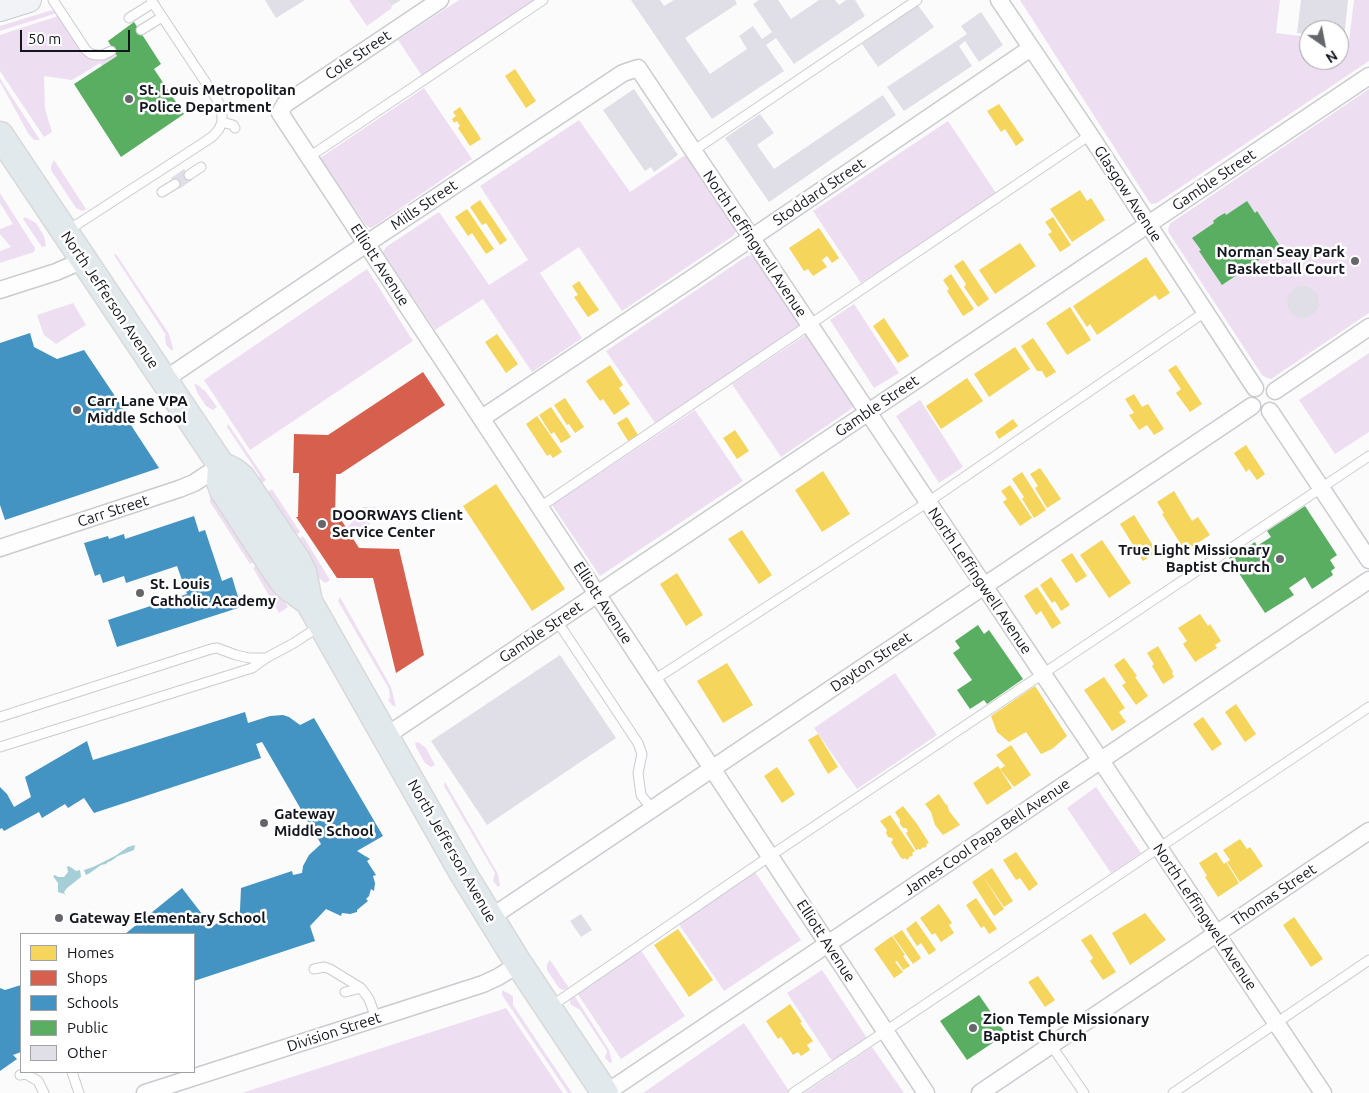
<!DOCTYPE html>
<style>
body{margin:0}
#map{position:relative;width:1369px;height:1093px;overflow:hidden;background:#fbfbfb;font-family:Ubuntu,sans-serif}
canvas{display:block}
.legend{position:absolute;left:20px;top:933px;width:175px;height:140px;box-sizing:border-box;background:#fff;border:1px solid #a1a2a5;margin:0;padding:6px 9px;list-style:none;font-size:15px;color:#13161e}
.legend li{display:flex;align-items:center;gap:10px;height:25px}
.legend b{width:25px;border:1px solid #a1a2a5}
.north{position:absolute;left:1299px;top:20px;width:50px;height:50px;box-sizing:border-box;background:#fff;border:1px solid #a1a2a5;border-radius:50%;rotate:147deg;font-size:14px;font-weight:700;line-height:20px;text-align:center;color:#13161e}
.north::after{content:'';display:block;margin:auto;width:18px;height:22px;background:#64666b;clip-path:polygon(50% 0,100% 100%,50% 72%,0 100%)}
.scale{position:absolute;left:20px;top:30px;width:110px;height:22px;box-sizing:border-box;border:2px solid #13161e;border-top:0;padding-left:6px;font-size:15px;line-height:18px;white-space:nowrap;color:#13161e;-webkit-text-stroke:4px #fff;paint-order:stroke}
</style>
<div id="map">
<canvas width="1369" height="1093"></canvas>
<ul class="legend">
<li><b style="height:14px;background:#f6d55c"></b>Homes</li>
<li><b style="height:14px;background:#d6604d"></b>Shops</li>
<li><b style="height:14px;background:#4393c3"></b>Schools</li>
<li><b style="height:14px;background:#5aae61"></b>Public</li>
<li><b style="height:14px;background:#e0dee6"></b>Other</li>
</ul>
<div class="north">N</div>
<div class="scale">50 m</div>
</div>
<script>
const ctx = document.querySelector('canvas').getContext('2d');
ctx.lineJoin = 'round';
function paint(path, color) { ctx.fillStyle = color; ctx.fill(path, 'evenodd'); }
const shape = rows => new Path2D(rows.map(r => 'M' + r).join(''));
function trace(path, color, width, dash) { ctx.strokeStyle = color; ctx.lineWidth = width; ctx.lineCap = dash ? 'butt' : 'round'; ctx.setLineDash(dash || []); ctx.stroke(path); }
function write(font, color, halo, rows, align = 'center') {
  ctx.font = font + ' Ubuntu,sans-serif'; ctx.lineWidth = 5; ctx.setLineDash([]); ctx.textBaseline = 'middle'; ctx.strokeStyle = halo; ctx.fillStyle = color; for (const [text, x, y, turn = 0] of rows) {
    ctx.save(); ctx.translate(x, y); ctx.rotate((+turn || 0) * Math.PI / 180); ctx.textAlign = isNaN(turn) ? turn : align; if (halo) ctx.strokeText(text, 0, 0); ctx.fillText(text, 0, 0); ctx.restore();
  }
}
paint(shape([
 [349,0,387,0,392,8,367,26],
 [459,0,535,0,422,76,398,40],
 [1020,0,1280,0,1276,33,1309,37,1309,60,1339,60,1339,40,1349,41,1354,0,1369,0,1369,61,1157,203,1151,204,1148,200],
 [52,10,57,13,0,31,0,26],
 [58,16,83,53,105,59,111,57,116,54,117,56,102,66,100,63,72,80,44,76,45,109,52,132,44,137,0,71,0,35],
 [0,78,6,88,40,140,34,140,28,133,0,82],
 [424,88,472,159,373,227,370,228,366,225,320,158],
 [1369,89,1369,313,1271,379,1267,378,1262,375,1169,233,1168,230,1169,226,1171,223],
 [579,120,630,192,687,154,735,225,736,231,733,236,622,311,579,247,540,273,582,338,532,372,483,299,435,330,383,252,386,247,439,212,489,285,528,260,480,186],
 [948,121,996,193,861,283,813,211],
 [54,160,86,209,82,211,76,208,51,170,51,166],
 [0,193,35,248,34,252,0,263,0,251,11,247,0,234,0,229,13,224,0,203],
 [25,217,36,223,44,236,46,246,42,247,23,219],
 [116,254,169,334,173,348,172,351,166,345,165,336,166,335,114,255],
 [751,255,755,258,801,326,655,423,606,351,747,256],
 [367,269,413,341,250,450,204,380],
 [73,303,86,325,56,344,44,335,37,315],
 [854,304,899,373,874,388,830,320],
 [807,334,852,401,854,406,851,409,781,457,732,384],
 [1369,353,1369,432,1335,454,1299,400],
 [194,384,198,385,206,392,217,407,213,410,206,406,198,394],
 [920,400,963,467,939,483,896,416],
 [695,410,743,481,600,576,552,505],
 [228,424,266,480,261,484,259,475,227,427],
 [272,489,300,532,293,537,265,494],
 [210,496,214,497,258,560,250,564,210,502],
 [362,507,377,507,367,530,347,529],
 [303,536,330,580,325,583,319,578,296,541],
 [260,563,288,607,279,613,253,568],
 [340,597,391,687,396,707,392,705,388,700,390,698,389,689,338,601],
 [895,673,937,735,857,789,814,728],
 [418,742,426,748,435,765,431,767,425,763,416,747,415,743],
 [445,782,498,874,500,886,498,887,493,881,495,873,444,786],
 [1096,787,1141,853,1111,873,1067,808],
 [755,872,801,940,724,991,678,923],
 [640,949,685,1016,621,1059,577,993],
 [550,960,569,988,563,990,559,988,547,970,547,964],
 [822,970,867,1038,832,1061,787,993],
 [502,990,513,996,513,1005,572,1093,568,1093,502,995],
 [574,995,609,1050,612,1062,610,1063,605,1058,607,1051,580,1010,570,1004,570,999],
 [506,1008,563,1093,242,1093,500,1010],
 [744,1023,789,1091,786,1093,643,1093],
 [872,1047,904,1093,804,1093]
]), '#eedef2');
paint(shape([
 [135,845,134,850,118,856,111,861,108,862,106,864,101,865,90,873,86,875,84,870,93,867,115,856,128,847],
 [69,866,76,871,80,870,81,877,67,888,64,892,65,894,61,893,58,892,58,883,53,876,55,875,58,877,64,877,68,872,67,867]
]), '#a6ced7');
paint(shape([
 [515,69,536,101,526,108,505,76],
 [999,104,1024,140,1016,146,1005,129,1001,132,987,111],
 [460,107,481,139,470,146,458,128,460,126,457,121,454,123,452,119,456,116,453,112],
 [1080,190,1087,201,1091,198,1105,220,1072,242,1050,209],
 [480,200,507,240,500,245,486,223,482,225,470,207],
 [467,209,494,249,486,254,472,233,468,236,455,217],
 [1053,217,1071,245,1060,252,1048,234,1052,232,1045,222],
 [819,228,839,258,832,263,827,256,822,260,827,267,813,276,808,269,804,271,789,248],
 [1020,243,1036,266,995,294,979,270],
 [1146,257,1170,293,1159,300,1155,295,1097,335,1090,324,1087,327,1073,306],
 [963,260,989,299,978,307,964,287,966,284,954,266],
 [951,274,974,309,963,316,947,291,949,289,943,280],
 [579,281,599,310,588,317,574,297,578,295,572,286],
 [1070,307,1091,340,1067,355,1046,323],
 [884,318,909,356,898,363,873,326],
 [497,334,518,364,506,373,485,342],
 [1033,338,1056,372,1046,378,1042,371,1037,371,1021,346],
 [1015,347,1030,369,989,397,974,374],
 [610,365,623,385,619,388,630,404,614,415,603,399,600,401,586,381],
 [1176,365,1202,404,1190,412,1176,393,1181,389,1168,370],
 [967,378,983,401,941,429,926,406],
 [1134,394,1142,407,1148,404,1164,429,1154,435,1147,425,1139,430,1129,415,1134,413,1125,399],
 [565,398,584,427,575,433,569,424,567,425,554,405],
 [551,407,571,437,561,443,554,432,551,434,539,415],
 [537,416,562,452,553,458,550,454,547,456,526,424],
 [627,417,638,435,628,441,617,423],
 [1013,419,1018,426,999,439,995,432],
 [735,430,749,451,737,459,723,438],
 [1246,445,1265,474,1257,480,1249,469,1246,472,1234,453],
 [1040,468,1061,499,1047,508,1035,488,1038,486,1030,474],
 [823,471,850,514,822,532,795,490],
 [1022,472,1046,510,1034,518,1022,499,1024,497,1012,479],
 [496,484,565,589,532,611,463,506],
 [1010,485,1032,518,1020,526,1003,502,1007,499,1001,491],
 [1174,491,1192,521,1198,517,1210,535,1185,551,1162,514,1164,513,1157,502],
 [1134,515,1157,552,1143,561,1120,524],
 [742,530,772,575,759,584,728,539],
 [1102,540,1131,583,1109,598,1080,555],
 [1072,553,1087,576,1076,583,1061,560],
 [677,573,703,615,686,626,660,584],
 [1051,577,1070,605,1061,611,1055,601,1052,603,1040,585],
 [1037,587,1061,623,1052,629,1041,611,1036,615,1024,596],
 [1200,614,1208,626,1210,624,1221,641,1215,645,1217,648,1195,662,1183,644,1187,641,1178,628],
 [1158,646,1173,672,1172,673,1174,677,1163,684,1152,666,1154,664,1147,653],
 [1124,658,1137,676,1135,677,1148,696,1136,705,1122,685,1126,683,1114,665],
 [727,663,753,705,723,723,697,681],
 [1104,677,1125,708,1119,712,1126,722,1112,731,1084,690],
 [1035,686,1067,736,1052,749,1041,754,1026,732,1009,742,997,732,991,716],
 [1236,704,1256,734,1245,742,1225,712],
 [1203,717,1222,744,1212,751,1193,724],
 [818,734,838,767,828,774,808,740],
 [1011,745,1031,775,1014,787,1000,769,1005,766,996,755],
 [998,766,1012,788,987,805,973,783],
 [777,767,795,794,782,803,764,776],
 [939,794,946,805,947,804,949,811,960,825,943,835,935,825,931,812,925,804],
 [903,806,917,824,929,843,926,844,927,846,924,848,923,847,920,850,919,849,916,850,906,833,908,831,906,828,903,828,900,824,900,820,895,812],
 [890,815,915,851,912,853,913,855,910,857,909,856,909,858,907,860,905,858,903,859,901,858,891,842,893,840,892,838,888,837,886,833,887,830,880,821],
 [1240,839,1247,849,1250,847,1263,866,1240,882,1227,862,1230,860,1223,850],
 [1016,852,1038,884,1029,891,1020,878,1016,880,1003,860],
 [1216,852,1224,864,1226,862,1239,883,1218,897,1205,877,1207,876,1199,863],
 [992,868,1013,901,1004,907,982,875],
 [982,875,1004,909,994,916,972,882],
 [976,898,997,929,989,934,984,926,981,928,966,905],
 [939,904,952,923,949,925,954,933,941,942,935,933,932,935,920,918],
 [1145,913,1166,940,1130,965,1112,933],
 [1294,917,1323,959,1311,967,1283,925],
 [916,921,936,950,929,955,921,943,917,946,906,929],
 [678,929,713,980,689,997,654,945],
 [902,930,921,958,913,964,893,936],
 [1091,934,1116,972,1103,980,1090,961,1093,958,1081,940],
 [892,936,905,955,903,956,910,966,903,970,897,961,895,962,903,972,894,978,874,949],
 [1038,976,1055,1000,1045,1007,1028,982],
 [790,1004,802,1022,800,1023,813,1041,807,1045,810,1050,801,1056,798,1052,793,1055,781,1037,778,1039,766,1021]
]), '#f6d55c');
paint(shape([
 [423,372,445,405,340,474,336,474,335,518,340,518,359,548,399,549,424,655,396,673,373,578,337,578,296,517,298,517,299,473,293,473,294,434,328,435]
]), '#d6604d');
paint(shape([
 [30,333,34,347,57,359,84,350,125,411,114,415,116,419,125,416,159,468,5,520,0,505,0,343],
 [194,516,199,532,205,530,222,581,232,577,241,607,117,647,108,620,187,594,177,566,126,583,124,576,103,583,100,574,95,576,84,543,108,536,109,539,124,534,125,539],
 [245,712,248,723,270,716,283,715,289,717,300,725,314,718,383,836,357,851,370,859,367,861,376,875,373,876,375,883,374,891,371,889,369,896,366,899,368,901,357,910,357,912,350,914,342,913,341,916,326,909,310,926,315,941,194,981,194,934,125,934,182,888,212,927,222,919,221,916,240,910,241,888,292,871,293,875,302,873,303,866,309,855,321,844,262,742,256,744,261,758,94,813,84,798,68,808,65,804,42,818,39,812,4,831,2,828,0,829,0,787,7,794,14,807,31,797,25,777,87,741,93,760],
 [21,985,21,1052,13,1055,17,1059,0,1071,0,988,5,990]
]), '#4393c3');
paint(shape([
 [134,22,161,64,154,69,184,114,121,157,74,84,117,56,108,41],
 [1247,201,1255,213,1257,211,1280,246,1222,285,1199,251,1201,250,1192,238,1214,223,1213,221,1218,217,1225,213,1226,215],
 [1305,506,1337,555,1330,560,1335,568,1331,571,1333,575,1312,589,1305,577,1289,588,1294,595,1265,613,1229,558,1255,542,1257,546,1271,537,1267,531],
 [978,625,984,634,989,630,1023,679,987,704,984,700,970,709,957,690,972,680,953,653,960,648,955,641],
 [979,995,1006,1034,967,1060,940,1021]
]), '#5aae61');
paint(shape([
 [265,0,305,0,276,18],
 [387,0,401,0,391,6],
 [631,0,660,0,664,6,674,0,735,0,737,4,685,38,710,74,747,49,739,36,753,26,762,39,772,32,753,4,759,0,778,0,791,19,819,0,835,0,839,5,846,0,855,0,865,16,794,64,776,38,766,45,784,71,712,119],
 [1301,0,1348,0,1344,39,1339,38,1339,30,1309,30,1309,34,1297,33],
 [917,4,934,27,878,67,862,44],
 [981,12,1003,45,979,62,965,41,959,46,972,66,904,111,887,87,967,34,961,26],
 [634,89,678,155,654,172,651,167,645,171,603,110],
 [883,95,896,115,769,202,725,138,760,114,774,133,757,145,774,169],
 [184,169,192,180,179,189,171,178],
 '1287 302a16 16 0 1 1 32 0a16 16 0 1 1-32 0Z',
 [560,655,616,738,487,825,431,741],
 [581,914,592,930,581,937,570,921]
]), '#e0dee6');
const lane = shape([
 [53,0,86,50,91,54,97,55,103,55,111,51],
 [129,18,153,3],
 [141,30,162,17],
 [222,122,233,125,235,128],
 [693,151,917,0],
 [309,157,543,0],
 [189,175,201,167],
 [162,192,175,184],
 [67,231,206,141,213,136,219,129,222,122,222,116,218,101,151,0],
 [540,507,1090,135],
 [557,621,638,743,642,754,638,773,641,795,652,809],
 [654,680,928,502,1205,312],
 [0,717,211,649,217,648,236,655,249,658,266,658,294,643,320,626],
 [0,747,252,668,266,658],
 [314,969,324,967,330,969,361,988,369,999,376,1018],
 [345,992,361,988],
 [550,1007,770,856,1369,456],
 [1051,1045,1084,1093],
 [72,1072,79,1093],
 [20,1075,26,1074,38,1081,44,1093],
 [793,1093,1369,707],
 [1173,1093,1369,960]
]);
const street = shape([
 [440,0,285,104,280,113,926,1093],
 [999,0,1090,135,1255,388],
 [0,290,56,272,84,260],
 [164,380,366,244,623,73,638,68,1323,1093],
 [1275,391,1369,327],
 [1270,411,1369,560],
 [482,418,694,277,1031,48],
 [0,548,179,489,194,483,221,465],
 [386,736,1369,76],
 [490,918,1252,406],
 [145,1093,483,984,498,977,519,964],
 [606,1093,1369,580],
 [980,1093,1369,831]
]);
const secondary = shape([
 [0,9,29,0]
]);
const primary = shape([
 [0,135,221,465,235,472,242,478,297,560,303,572,309,602,464,875,519,964,605,1093],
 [221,465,220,482,223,490,277,573,286,585,309,602]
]);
trace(lane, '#c9cbcf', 11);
trace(street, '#c9cbcf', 19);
trace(secondary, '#c9cbcf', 26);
trace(primary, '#d8d8d9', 29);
trace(lane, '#fefefe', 9);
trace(street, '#fefefe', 16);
trace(secondary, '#f1f3f6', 24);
trace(primary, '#e2e9ed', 26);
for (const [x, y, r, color] of [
 [129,99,5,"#64666b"],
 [1355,261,5,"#64666b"],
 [77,410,5,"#64666b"],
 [322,524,5,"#64666b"],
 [1280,559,5,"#64666b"],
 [140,593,5,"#64666b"],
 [264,823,5,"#64666b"],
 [59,918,5,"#64666b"],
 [973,1028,5,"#64666b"]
]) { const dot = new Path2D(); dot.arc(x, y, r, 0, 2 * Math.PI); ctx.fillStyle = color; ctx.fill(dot); trace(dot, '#fff', 2); }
write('15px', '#13161e', '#fff', [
 ["Cole Street",358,55,-34],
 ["Gamble Street",1214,180,-34],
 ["Stoddard Street",819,192,-34],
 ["Glasgow Avenue",1128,194,57],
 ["Mills Street",424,205,-34],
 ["North Leffingwell Avenue",755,244,56],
 ["Elliott Avenue",380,265,57],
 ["North Jefferson Avenue",110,300,56],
 ["Gamble Street",877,406,-34],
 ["Carr Street",113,511,-18],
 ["North Leffingwell Avenue",980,581,56],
 ["Elliott Avenue",603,603,57],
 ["Gamble Street",541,632,-34],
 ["Dayton Street",871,662,-34],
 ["James Cool Papa Bell Avenue",987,837,-34],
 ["North Jefferson Avenue",452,851,60],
 ["Thomas Street",1274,895,-34],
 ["North Leffingwell Avenue",1205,917,56],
 ["Elliott Avenue",826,941,57],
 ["Division Street",334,1032,-18]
]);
write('bold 15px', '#13161e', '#fff', [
 ["St. Louis Metropolitan",139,90],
 ["Police Department",139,107],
 ["Norman Seay Park",1345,252,"right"],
 ["Basketball Court",1345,269,"right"],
 ["Carr Lane VPA",87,401],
 ["Middle School",87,418],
 ["DOORWAYS Client",332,515],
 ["Service Center",332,532],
 ["True Light Missionary",1270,550,"right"],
 ["Baptist Church",1270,567,"right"],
 ["St. Louis",150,584],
 ["Catholic Academy",150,601],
 ["Gateway",274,814],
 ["Middle School",274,831],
 ["Gateway Elementary School",69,918],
 ["Zion Temple Missionary",983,1019],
 ["Baptist Church",983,1036]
], 'left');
</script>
